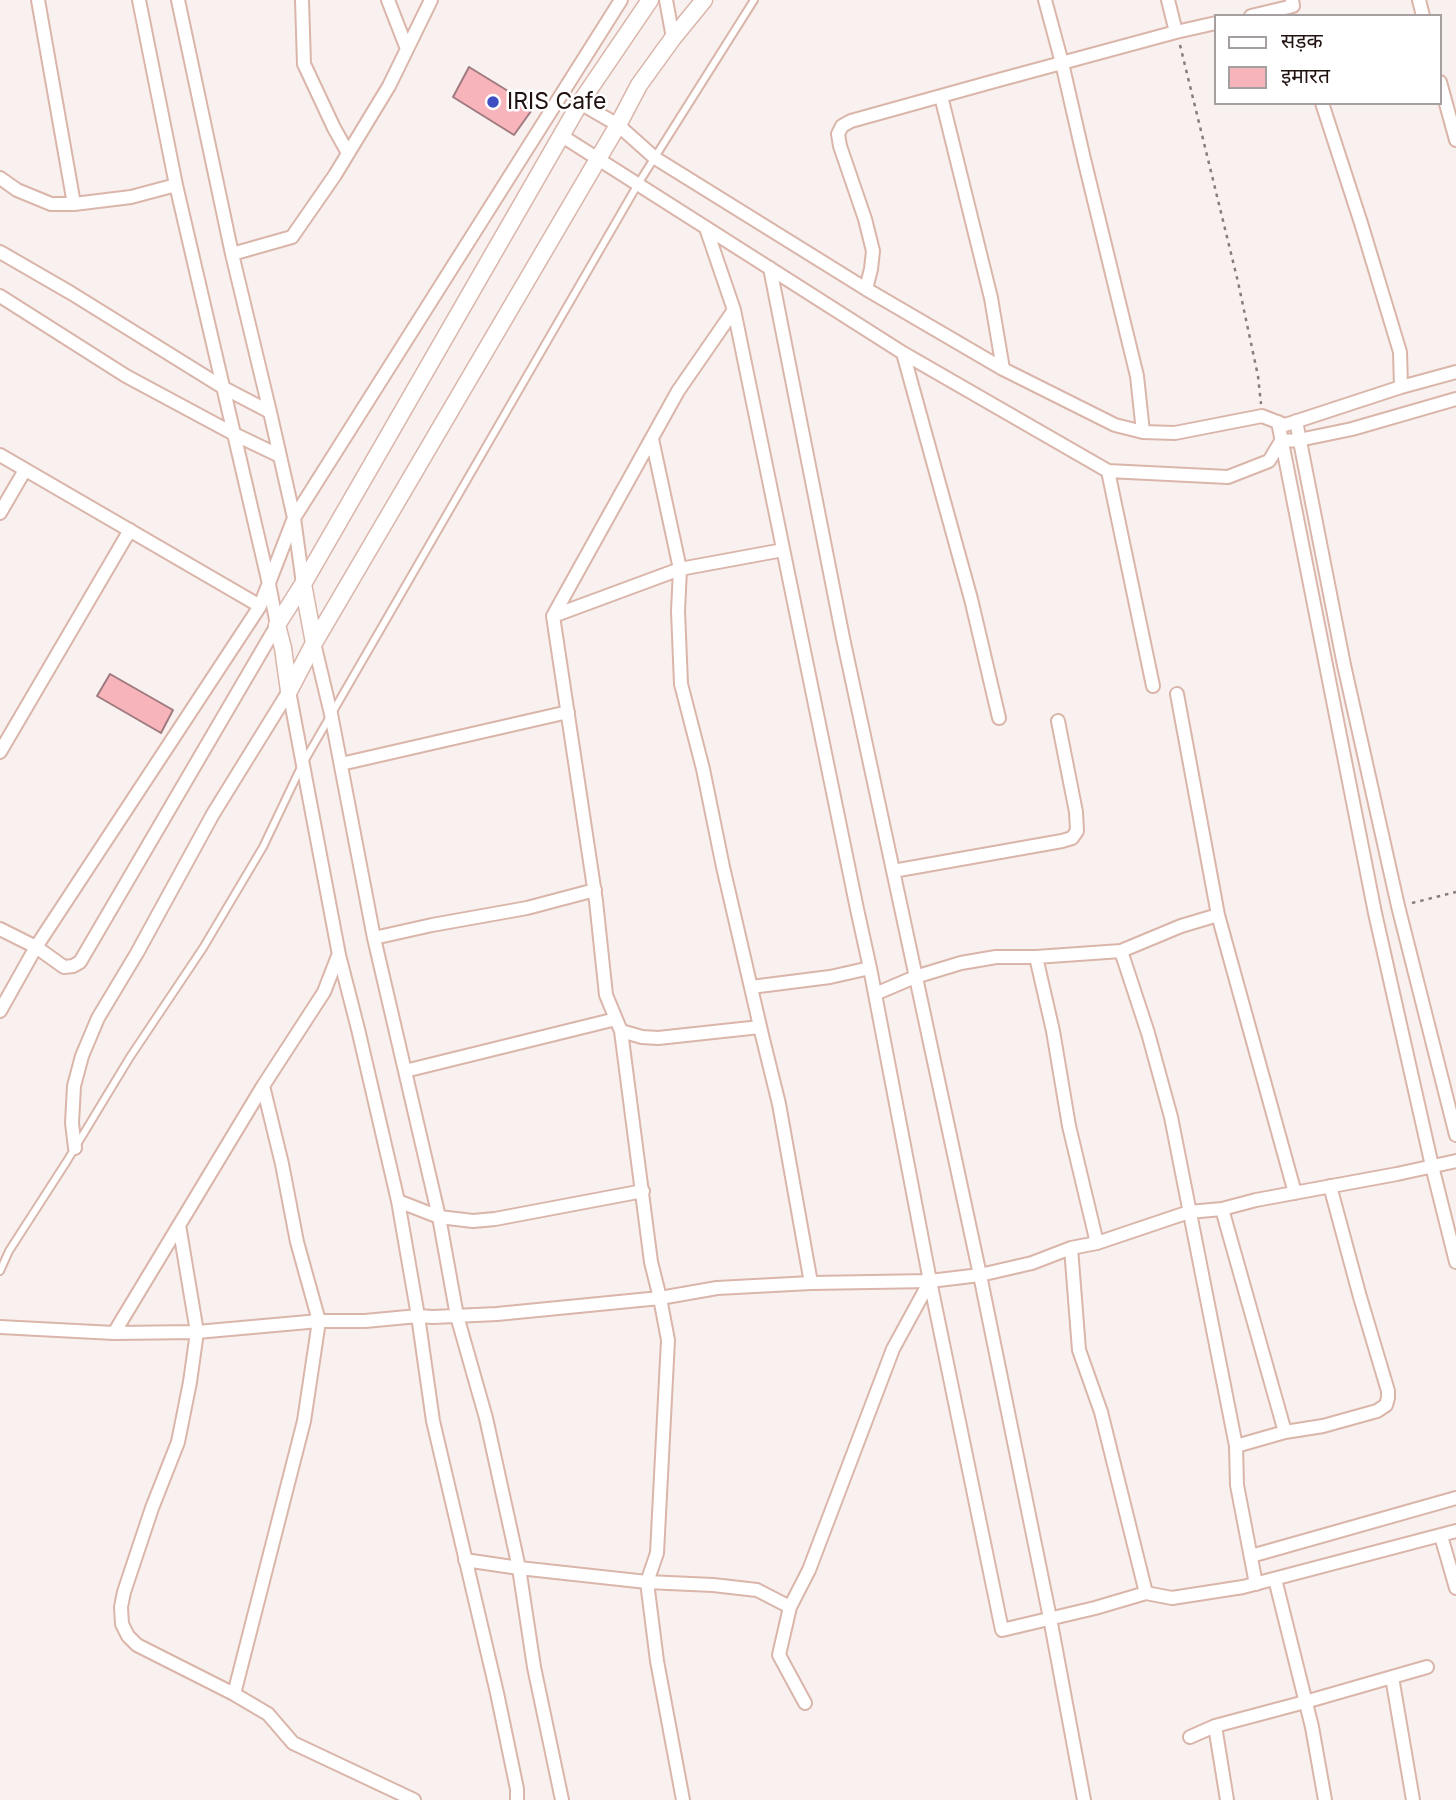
<!DOCTYPE html>
<meta charset="utf-8">
<style>
body{margin:0}
#map{position:relative;width:1456px;height:1800px;overflow:hidden;background:#f9f1ef;font-family:Inter,"Noto Sans Devanagari",sans-serif}
canvas{display:block}
.legend{position:absolute;left:1214px;top:14px;width:228px;height:91px;box-sizing:border-box;background:#fff;border:2px solid #a5a09f;margin:0;padding:9px 12px;list-style:none;font-size:21px;color:#1f120f}
.legend li{display:flex;align-items:center;gap:14px;height:35px}
.legend b{width:35px;border:2px solid #a5a09f}
</style>
<div id="map">
<canvas width="1456" height="1800"></canvas>
<ul class="legend">
<li><b style="height:9px;background:#fff"></b>सड़क</li>
<li><b style="height:19px;background:#f8b4bb"></b>इमारत</li>
</ul>
</div>
<script>
const ctx = document.querySelector('canvas').getContext('2d');
ctx.lineJoin = 'round';
function paint(path, color) { ctx.fillStyle = color; ctx.fill(path, 'evenodd'); }
const shape = rows => new Path2D(rows.map(r => 'M' + r).join(''));
function trace(path, color, width, dash) { ctx.strokeStyle = color; ctx.lineWidth = width; ctx.lineCap = dash ? 'butt' : 'round'; ctx.setLineDash(dash || []); ctx.stroke(path); }
function write(font, color, halo, rows, align = 'center') {
  ctx.font = font + ' Inter,sans-serif'; ctx.lineWidth = 5; ctx.setLineDash([]); ctx.textBaseline = 'middle'; ctx.strokeStyle = halo; ctx.fillStyle = color; for (const [text, x, y, turn = 0] of rows) {
    ctx.save(); ctx.translate(x, y); ctx.rotate((+turn || 0) * Math.PI / 180); ctx.textAlign = isNaN(turn) ? turn : align; if (halo) ctx.strokeText(text, 0, 0); ctx.fillText(text, 0, 0); ctx.restore();
  }
}
const building = shape([
 [469,67,534,107,514,135,453,97,469,67],
 [110,674,173,710,161,733,97,696,110,674]
]);
paint(building, '#f8b4bb');
trace(building, '#9f7a7e', 2);
const service = shape([
 [0,1271,9,1251,67,1161,130,1057,203,948,263,847,302,765,638,184,754,0]
]);
const minor = shape([
 [38,0,74,204],
 [178,0,232,254,270,412],
 [302,0,304,64,334,128,348,153],
 [388,0,407,49],
 [666,0,673,38],
 [1045,0,1062,63,1084,159,1137,376,1143,432],
 [1168,0,1176,32],
 [1419,0,1423,16],
 [1251,16,1293,6,1292,0],
 [1440,82,1456,140],
 [941,96,991,298,1003,369],
 [580,103,618,125,655,158,866,289,1003,369,1115,425,1143,432,1175,433,1262,416,1285,425,1401,387,1456,372],
 [1322,103,1361,223,1400,352,1401,387],
 [562,136,903,353,1108,471,1228,477,1269,461,1281,441,1299,440,1352,429,1456,399],
 [0,178,17,190,51,204,74,204,131,197,176,185],
 [706,228,734,310,857,909,870,968,930,1281,1002,1630,1095,1608,1146,1593,1172,1598,1243,1587,1456,1531],
 [0,252,71,293,224,388,270,412,294,518,303,584],
 [232,254,292,237,335,175,389,86,431,0],
 [770,268,843,638,980,1275,1050,1618,1084,1800],
 [866,289,871,269,873,251,865,219,840,146,838,134,842,126,851,121,995,81,1176,32,1216,23],
 [0,296,126,376,234,434,280,456],
 [734,310,678,391,553,616,596,901,606,995,621,1031,651,1262,660,1298,668,1340,657,1553,647,1582,713,1585,757,1590,790,1607,809,1570,893,1349,930,1281],
 [903,353,971,599,999,718],
 [1296,421,1344,665,1398,906,1456,1135],
 [1278,422,1375,913,1432,1166,1456,1262],
 [652,439,680,569,678,611,681,684,703,769,723,867,762,1035,779,1104,811,1283],
 [0,455,260,606],
 [1108,471,1153,686],
 [0,513,25,470],
 [553,616,680,569,783,550],
 [314,643,331,714,374,938,439,1217,457,1316,486,1418,519,1568,534,1667,562,1800],
 [289,691,339,955,358,1029,398,1201,418,1316,433,1421,497,1693,517,1789,517,1800],
 [1177,694,1218,915],
 [0,752,130,530],
 [341,764,568,712],
 [893,871,1062,841,1072,838,1077,831,1076,812,1058,721],
 [0,929,36,947,64,967,73,966,80,962,277,625,269,584,176,185,139,0],
 [374,938,432,925,527,908,595,890],
 [1121,951,1148,1033,1171,1117,1236,1446,1237,1485,1256,1584],
 [1036,957,1053,1031,1069,1126,1097,1243],
 [751,987,830,977,870,968],
 [875,994,915,977,961,963,996,957,1036,957,1121,951,1181,926,1218,915,1295,1193],
 [0,1011,36,947,260,606,294,518,621,0],
 [621,1031,642,1037,658,1038,760,1027],
 [405,1071,616,1019],
 [75,1148,72,1123,74,1086,82,1056,98,1018,137,953,213,814,289,691],
 [398,1201,439,1217,473,1221,495,1219,643,1191],
 [1222,1209,1285,1432,1323,1426,1377,1411,1386,1405,1388,1398,1388,1391,1360,1297,1330,1186],
 [179,1225,197,1332,190,1382,178,1442,152,1508,124,1592,121,1607,122,1624,128,1636,137,1645,234,1694,268,1714,293,1743,414,1800],
 [1071,1248,1079,1350,1101,1412,1146,1593],
 [0,1327,114,1333,197,1332,319,1321,365,1321,418,1316,433,1317,497,1314,660,1298,717,1288,811,1283,930,1281,980,1275,1032,1263,1071,1248,1097,1243,1189,1212,1222,1209,1256,1200,1397,1174,1456,1161],
 [114,1333,263,1086],
 [1236,1446,1285,1432],
 [1441,1536,1456,1588],
 [1251,1556,1456,1498],
 [465,1560,519,1568,647,1582,657,1661,683,1800],
 [1275,1579,1312,1727,1325,1800],
 [790,1607,779,1655,805,1703],
 [1392,1677,1413,1800],
 [234,1694,304,1421,319,1321,297,1242,282,1164,263,1086,324,992,338,956],
 [1215,1726,1227,1800],
 [1190,1737,1215,1726,1305,1702,1427,1667]
]);
const tertiary = shape([
 [303,584,314,643],
 [289,691,314,643,618,125,639,85,673,38,704,0],
 [289,691,283,648,277,625,303,584,580,103,650,0]
]);
trace(service, '#dab5aa', 10);
trace(minor, '#dab5aa', 16);
trace(tertiary, '#dab5aa', 19);
trace(shape([
 [1180,45,1238,282,1258,376,1261,404],
 [1412,903,1456,892]
]), '#877c7a', 2.5, [3.5, 5]);
trace(service, '#fff', 6);
trace(minor, '#fff', 12);
trace(tertiary, '#fff', 16);
for (const [x, y, r, color] of [
 [493,102,7,"#3f4ec1"]
]) { const dot = new Path2D(); dot.arc(x, y, r, 0, 2 * Math.PI); ctx.fillStyle = color; ctx.fill(dot); trace(dot, '#fff', 2.5); }
write('23px', '#1f120f', '#fff', [
 ["IRIS Cafe",507,102]
], 'left');
</script>
